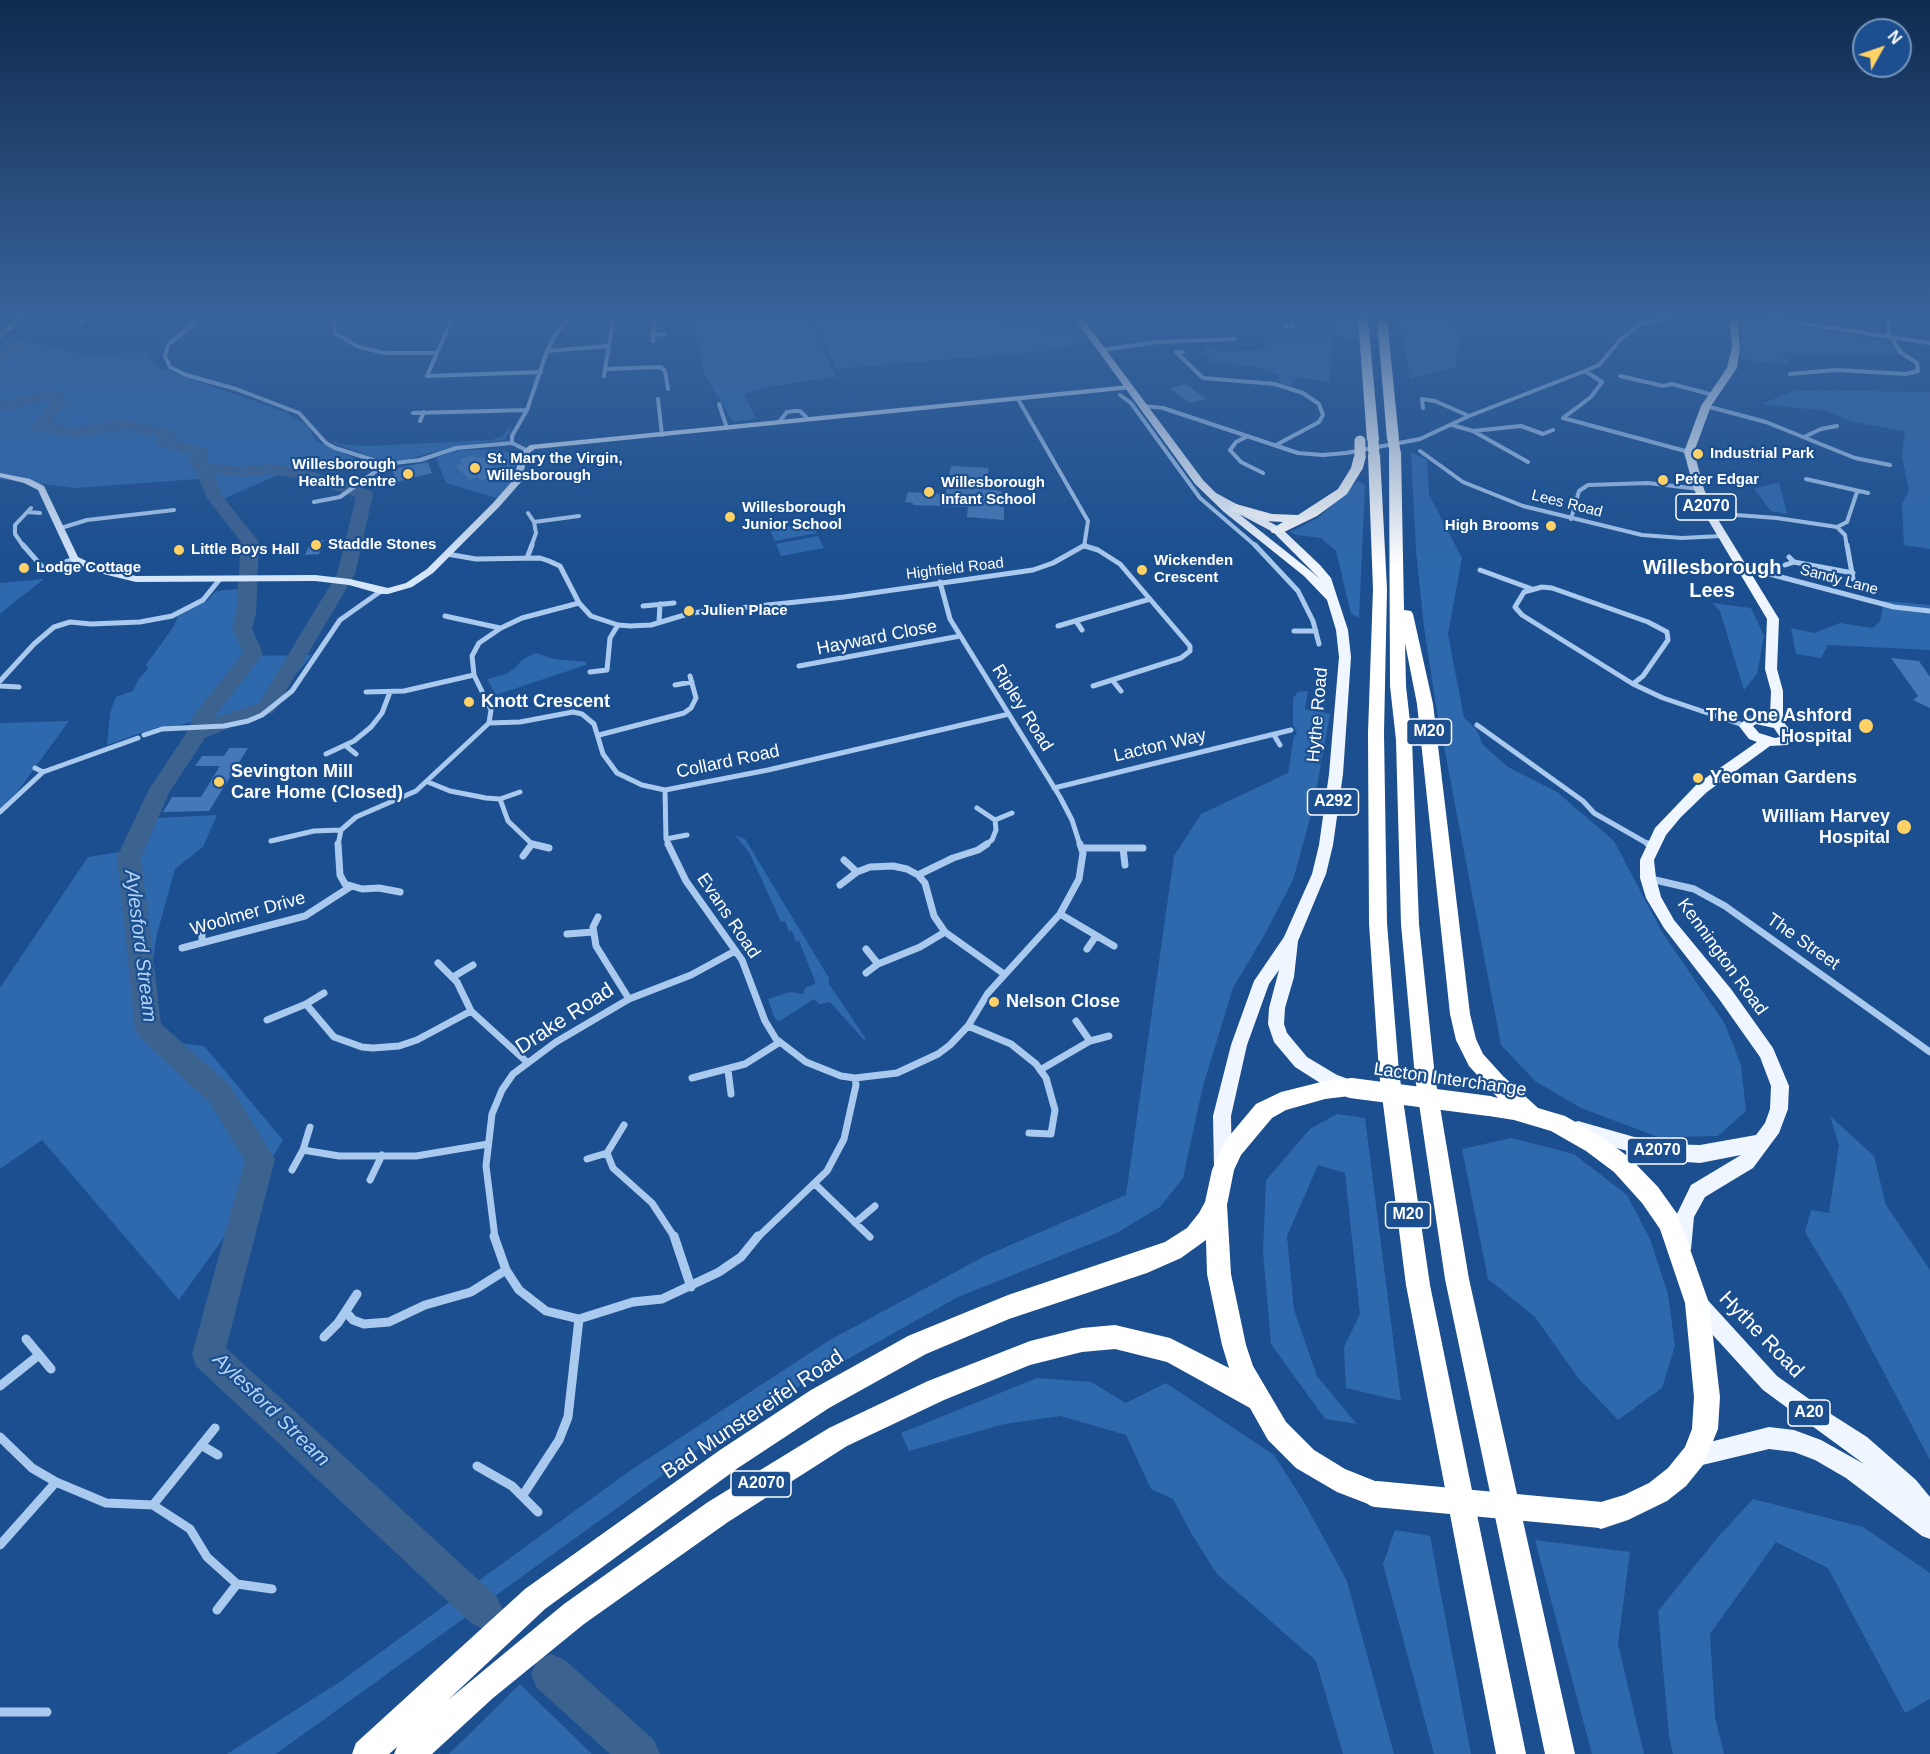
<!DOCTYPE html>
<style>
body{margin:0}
#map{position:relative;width:1930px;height:1754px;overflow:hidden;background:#1b4f8f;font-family:Helvetica,sans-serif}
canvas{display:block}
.north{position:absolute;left:1852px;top:18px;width:60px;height:60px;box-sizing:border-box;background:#1b4f8f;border:2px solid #7695bc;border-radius:50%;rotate:50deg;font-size:16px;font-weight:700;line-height:24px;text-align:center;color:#fff}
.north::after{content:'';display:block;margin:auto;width:21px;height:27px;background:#ffd166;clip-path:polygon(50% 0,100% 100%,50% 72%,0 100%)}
</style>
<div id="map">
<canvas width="1930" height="1754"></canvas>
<div class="north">N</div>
</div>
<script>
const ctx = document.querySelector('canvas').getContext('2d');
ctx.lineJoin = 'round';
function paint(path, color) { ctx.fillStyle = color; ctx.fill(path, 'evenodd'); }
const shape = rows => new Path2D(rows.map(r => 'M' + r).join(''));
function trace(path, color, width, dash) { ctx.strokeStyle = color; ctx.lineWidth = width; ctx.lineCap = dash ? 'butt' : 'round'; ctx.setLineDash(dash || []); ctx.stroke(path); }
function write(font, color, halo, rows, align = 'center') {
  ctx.font = font + ' Helvetica,sans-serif'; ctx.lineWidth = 4.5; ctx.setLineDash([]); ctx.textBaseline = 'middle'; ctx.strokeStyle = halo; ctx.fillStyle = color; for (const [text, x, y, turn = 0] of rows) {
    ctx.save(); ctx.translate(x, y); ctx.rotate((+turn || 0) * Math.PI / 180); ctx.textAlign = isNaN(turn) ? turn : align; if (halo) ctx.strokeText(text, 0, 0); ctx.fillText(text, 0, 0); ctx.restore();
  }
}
paint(shape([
 [692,319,810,319,836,377,765,387,744,394,756,419,733,422,705,376],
 [812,319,1003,319,1007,325,1084,339,1088,343,1063,346,1058,350,836,369],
 [1332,319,1351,319,1352,340,1333,333],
 [1399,319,1450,319,1459,335,1456,367,1410,379],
 [1741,319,1760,319,1886,341,1892,349,1902,355,1782,353,1790,363,1775,365,1741,358],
 [14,339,85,354,153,352,149,356,149,360,160,368,286,412,308,426,316,441,356,459,307,462,221,500,197,479,76,488,0,479,0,345],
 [1264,339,1331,339,1332,362,1329,382,1298,377,1292,385,1279,382,1279,375,1256,367,1211,362,1203,348,1225,351,1270,349],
 [1796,390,1930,392,1930,549,1904,545,1902,504,1909,490,1902,457,1905,431,1852,422,1827,411,1761,404],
 [508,429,512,429,504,440,452,447,405,460,379,459,336,444,330,440,344,445,368,446,492,440,503,436],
 [454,450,493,450,509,452,516,463,512,481,497,498,446,483,436,458],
 [1411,452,1427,460,1429,495,1462,558,1448,634,1464,718,1476,729,1483,745,1508,767,1557,792,1614,841,1662,932,1725,1024,1741,1065,1746,1111,1718,1136,1658,1137,1581,1108,1535,1081,1501,1045,1435,700,1424,627,1416,551],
 [1358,481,1365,485,1359,618,1351,614,1336,551,1321,538,1297,535,1290,532,1318,518],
 [1775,483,1779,483,1787,514,1771,511,1754,489],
 [812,522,817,533,775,541,770,530],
 [818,536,824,548,781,556,776,544],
 [44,579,2,612,0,614,0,583],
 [238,589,236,628,248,656,312,655,280,693,247,719,193,722,162,729,158,727,107,745,110,713,116,697,133,691,138,680,148,669,146,665,174,626,178,616,207,601,216,591],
 [1884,601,1930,605,1930,650,1828,645,1821,658,1796,654,1791,628,1814,633,1840,623,1872,628,1880,622],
 [1712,603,1751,608,1764,636,1757,674,1744,690,1720,611],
 [536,653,554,659,586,662,586,665,496,695,487,679,506,674,515,668,522,660],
 [1308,691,1305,709,1330,714,1313,808,1293,880,1266,932,1233,988,1203,1086,1183,1178,1160,1207,1115,1234,958,1297,739,1420,276,1754,227,1754,341,1681,628,1472,828,1341,985,1256,1126,1195,1174,856,1201,814,1288,773,1294,736,1297,734,1293,724,1293,698,1298,692],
 [69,721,17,792,0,808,0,723],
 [217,815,203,847,175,869,157,934,141,1039,204,1046,283,1140,227,1233,179,1300,42,1140,0,1169,0,988,88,857,119,852,158,818],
 [735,835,745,839,829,978,829,984,866,1039,864,1040,830,1002,819,1004,814,999,778,1022,774,1016,768,999,790,992,803,994,805,988,815,984,815,981,799,941,796,942,792,931,789,931,785,921,781,922,749,852],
 [1337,1114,1365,1118,1401,1401,1346,1388,1344,1347,1360,1314,1345,1173,1318,1165,1287,1236,1294,1310,1317,1376,1357,1424,1325,1419,1271,1344,1263,1252,1266,1180,1310,1129],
 [1830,1116,1874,1156,1886,1205,1930,1270,1930,1460,1845,1299,1805,1232,1811,1210,1829,1213,1839,1145],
 [1511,1138,1574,1154,1627,1195,1650,1239,1668,1294,1675,1346,1662,1388,1618,1420,1579,1379,1535,1317,1488,1279,1462,1149],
 [1037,1378,1091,1382,1126,1403,1166,1383,1274,1455,1304,1502,1347,1581,1394,1754,1343,1754,1316,1661,1217,1574,1191,1533,1173,1499,1151,1489,1126,1435,1061,1416,1004,1424,909,1451,901,1433],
 [1753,1499,1863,1527,1930,1573,1930,1699,1905,1713,1828,1568,1776,1542,1710,1634,1715,1717,1724,1754,1673,1754,1669,1737,1658,1611,1718,1537],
 [1395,1530,1430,1536,1471,1754,1434,1754,1383,1564],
 [1535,1540,1630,1552,1618,1644,1644,1754,1592,1754],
 [520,1684,592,1754,449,1754]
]), '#2e69ad');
paint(shape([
 [18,341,23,342,25,345,23,348,0,361,0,351,18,341],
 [49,390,62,393,64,396,65,406,50,423,72,428,124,419,174,431,176,434,172,440,206,448,208,451,207,463,241,467,270,464,304,469,371,491,373,495,355,574,273,713,251,719,205,738,169,793,141,857,161,1024,230,1085,275,1159,226,1348,497,1597,503,1610,497,1623,484,1629,471,1623,196,1366,192,1354,245,1161,210,1103,139,1037,135,1029,117,857,148,791,187,732,194,715,243,653,232,628,236,614,241,542,207,498,196,471,189,465,191,454,157,445,155,442,159,437,124,429,71,438,55,433,32,431,29,428,49,405,49,399,6,411,0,409,0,399,6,401,49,390],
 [214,474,241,477,270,474,301,479,356,497,337,574,259,703,214,718,263,654,252,628,256,614,259,542,223,497,214,474],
 [551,1654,565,1660,654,1740,660,1754,610,1754,537,1688,531,1674,537,1660,551,1654]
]), '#3c6290');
paint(shape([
 [1186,384,1206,399,1190,403,1170,388],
 [473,455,477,458,481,456,499,473,481,481,477,477,470,480,455,466,463,463,459,460],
 [428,462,432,473,397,482,392,469],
 [951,466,989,468,984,489,1002,491,1000,507,1004,507,1004,520,967,517,968,507,913,505,913,503,905,502,908,492,946,494],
 [324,540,319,554,305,555,311,541],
 [1891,658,1919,661,1930,677,1930,708,1913,700,1918,696],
 [229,748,248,748,209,811,163,812,172,797,201,797,220,766,195,766,202,756,224,756]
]), '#4478b7');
trace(shape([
 [199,319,168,345,165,356,170,367,186,375,236,389,299,413,326,443,335,448,386,464,420,460,456,448,512,443,526,450],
 [332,319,336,334,359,347,385,353,437,353],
 [452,319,427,376,541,372],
 [1772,319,1930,343],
 [1888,319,1889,338],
 [80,323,84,319],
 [1286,326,1293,326,1292,319],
 [652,335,665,334],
 [653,341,655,319],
 [1101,350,1158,342,1235,339],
 [547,351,608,346],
 [1183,352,1176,352,1203,378,1275,384,1303,393,1319,404,1323,415,1319,422,1276,445],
 [607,369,661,367,665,371,668,389],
 [1585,371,1602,382,1591,397,1563,418,1689,452],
 [1790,374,1836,370,1906,374,1918,371,1917,363,1900,352,1892,338],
 [604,376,613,320],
 [1620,376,1663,386,1672,384,1713,395],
 [1120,395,1131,403,1200,498,1257,547],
 [658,399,662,435],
 [1018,399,1088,521,1084,547],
 [719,404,727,428],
 [1144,406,1163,408,1298,453,1323,455,1346,453,1420,439,1469,416,1585,371,1599,365,1622,338,1642,323,1668,319],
 [1706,406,1766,422,1855,458,1890,465],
 [1423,408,1422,399,1435,401,1469,416],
 [413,413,527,410],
 [420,421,424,412],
 [779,422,787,412,795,411,800,411,808,419],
 [1452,425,1473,431,1521,426,1543,434,1553,430],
 [1473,431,1528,462],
 [1248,436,1236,442,1230,450,1241,462,1263,473],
 [1804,437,1821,429,1837,426],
 [512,443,512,436,527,410,547,351,555,335,568,319],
 [1420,451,1463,482,1523,506,1642,535,1682,538,1722,536],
 [1806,479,1868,493],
 [314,502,340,497,386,464],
 [28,512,40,513],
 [528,513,534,522,536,533,531,547],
 [1709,513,1777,518,1837,527,1845,535,1847,547],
 [1571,519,1579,491,1588,485,1648,483,1699,489],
 [534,522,579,516],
 [1837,527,1847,522,1857,492],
 [61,528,87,520,174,510],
 [1085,546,1087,547],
 [24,547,15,534,15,525,31,508]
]), '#a9c9ee', 4);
trace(shape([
 [23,545,44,569,74,559],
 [1255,545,1298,591,1313,621,1319,644],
 [1847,545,1853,579],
 [1085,546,1098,550,1120,564,1190,646,1190,651,1181,658,1093,686],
 [447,554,476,559,540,558,549,561,560,566,579,603,591,616,618,625,630,626,651,625,691,613,844,597,1033,570,1053,563,1085,545],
 [527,558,532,545],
 [1794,562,1853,573],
 [1785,565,1794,562,1789,557],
 [1743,567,1894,607,1930,611],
 [1480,570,1532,589],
 [940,582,950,619,1060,797,1072,820,1080,845],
 [1542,587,1552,588,1648,622,1667,632,1668,640,1643,676,1633,684,1522,615,1515,607,1524,592,1542,587],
 [643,606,674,603],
 [445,616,500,628],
 [1076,621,1082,630],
 [659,622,660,604],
 [1058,626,1150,599],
 [1294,631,1316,631],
 [799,666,960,636],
 [590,672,607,670,610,638,618,625],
 [0,681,34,644,54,627,70,622,91,624,140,622,172,616,203,600,220,579],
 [1113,681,1121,691],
 [1633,684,1663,698,1746,726],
 [675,685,692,682],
 [0,686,19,687],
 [366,692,404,691,474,675],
 [489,723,520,722,573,712,582,714,594,724,603,754,617,773,642,785,665,790,768,770,1009,714],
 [1477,725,1583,801,1594,813,1650,845],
 [144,735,162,729,224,726,248,721,262,715,292,691,340,620,381,591],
 [599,735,684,713,691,708,696,698,690,676],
 [1274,735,1280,745],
 [346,746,356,754],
 [326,754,354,741,371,727,382,713,390,692],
 [35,768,43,772],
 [428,782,450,791,486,798,500,799,520,792],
 [1054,788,1291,730],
 [665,790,666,839,669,845],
 [500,799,508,821,532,844,537,845],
 [977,808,995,820,996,830,992,840,985,845],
 [0,812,43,772,138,738],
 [995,820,1012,813],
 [666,839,687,835],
 [271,841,314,831,341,830],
 [338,845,341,830,356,817,416,791,489,723,491,710,474,675,472,656,479,643,501,628,522,618,579,603]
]), '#a9c9ee', 5);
trace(shape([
 [338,844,340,875,345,884,362,889,379,888,400,892],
 [532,844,549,848],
 [668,844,686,881,742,960,765,1021,776,1039,806,1062,841,1076,855,1078,897,1073,938,1054,950,1045,968,1026,988,993,1060,914,1079,879,1083,853,1080,844],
 [1648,844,1652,846],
 [1082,848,1143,848],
 [1123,848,1125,865],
 [523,856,532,844],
 [844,860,857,872],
 [918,875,953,858,978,850,987,844],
 [1651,879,1694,889,1725,906,1930,1052],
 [840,885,857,872,870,867,893,866,907,869,918,875,925,883,934,916,945,932,1004,974],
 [1060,914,1114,946],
 [598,917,593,927,596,946,629,999],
 [202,930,202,942],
 [567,934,593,932],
 [182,948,305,916,350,887],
 [866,949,878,964],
 [1087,949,1096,936],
 [438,963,457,982,471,1011,528,1063],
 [866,973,878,964,920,947,945,932],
 [453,977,473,965],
 [306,1004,334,1037,362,1047,373,1048,399,1046,417,1040,471,1011],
 [267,1020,306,1004,324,993],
 [1076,1021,1090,1041],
 [968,1026,1011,1044,1036,1064,1046,1078,1055,1110,1051,1134,1029,1133],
 [728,1070,731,1094],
 [1040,1070,1090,1041,1109,1036],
 [692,1078,745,1064,780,1042],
 [624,1125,607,1153,613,1168,652,1203,675,1238],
 [303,1150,339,1156,416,1156,488,1144],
 [587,1159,607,1153],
 [292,1170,303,1150,310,1127],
 [370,1180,382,1155],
 [815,1184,870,1237],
 [855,1223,875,1206],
 [495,1238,486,1166,492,1114,502,1090,513,1074,556,1042,629,999,691,975,735,951],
 [757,1238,827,1171,844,1139,856,1085,855,1078]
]), '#a9c9ee', 7);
trace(shape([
 [494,1236,506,1270,519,1290,546,1311,579,1319,633,1302,662,1299,719,1272,741,1257,758,1236],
 [674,1236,691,1287],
 [346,1312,353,1320,364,1324,389,1322,425,1305,471,1292,506,1270],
 [324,1337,338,1323,357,1294],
 [26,1339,51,1369],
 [0,1386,39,1355],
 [0,1437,32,1468,56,1482,106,1503,153,1505,190,1529,207,1557,237,1584,272,1589],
 [201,1445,218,1455],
 [477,1466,512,1486,538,1512],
 [523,1495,559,1440,568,1417,579,1319],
 [153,1505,215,1428],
 [0,1545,56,1482],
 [217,1610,237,1584],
 [0,1712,47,1712]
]), '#a9c9ee', 9);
paint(shape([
 [1129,385,1133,387,1132,389,535,449,528,454,521,482,499,507,433,573,412,587,388,594,381,594,349,585,315,581,136,582,95,572,71,561,38,490,24,483,0,477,0,473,30,479,44,486,78,557,101,568,136,576,315,575,350,579,388,588,406,583,427,569,493,503,514,479,520,453,530,445,1129,385]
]), '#d6e6fa');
paint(shape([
 [1075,319,1083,319,1203,480,1216,493,1281,528,1320,565,1331,578,1348,630,1351,657,1343,774,1333,845,1326,874,1298,941,1294,977,1285,1008,1284,1024,1287,1033,1307,1057,1337,1075,1354,1081,1357,1087,1354,1093,1348,1095,1325,1086,1295,1067,1274,1042,1268,1024,1269,1008,1279,970,1269,984,1247,1045,1231,1116,1232,1167,1230,1173,1223,1176,1216,1173,1214,1167,1213,1116,1231,1045,1254,981,1284,937,1312,874,1319,845,1329,774,1339,657,1336,630,1327,600,1304,576,1224,512,1195,484,1075,319],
 [1239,514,1273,532,1320,579,1312,572,1239,514],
 [1729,319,1737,319,1740,347,1737,368,1711,406,1694,452,1704,489,1714,513,1779,619,1777,669,1783,691,1783,714,1785,724,1793,733,1794,740,1787,745,1770,746,1707,792,1681,817,1666,835,1654,860,1656,878,1661,897,1674,920,1731,989,1773,1048,1789,1086,1788,1109,1779,1133,1753,1168,1705,1197,1694,1217,1691,1249,1688,1256,1681,1259,1674,1256,1671,1249,1676,1216,1691,1185,1741,1155,1700,1163,1659,1160,1578,1137,1572,1135,1569,1129,1572,1123,1578,1121,1659,1144,1700,1145,1756,1135,1765,1123,1770,1109,1771,1086,1760,1057,1719,999,1664,928,1646,898,1640,878,1640,860,1655,828,1697,784,1757,742,1749,739,1739,726,1748,716,1770,716,1771,691,1765,669,1767,619,1704,513,1694,489,1684,452,1701,406,1727,368,1732,347,1729,319],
 [1756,724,1774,728,1780,737,1775,738,1759,733,1753,726,1756,724],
 [1697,1293,1704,1296,1777,1376,1823,1409,1867,1437,1916,1480,1930,1497,1930,1539,1922,1536,1846,1478,1815,1460,1794,1452,1769,1449,1694,1467,1686,1464,1683,1456,1686,1448,1769,1427,1794,1430,1821,1440,1864,1464,1763,1390,1690,1310,1687,1303,1690,1296,1697,1293]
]), '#f0f6ff');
paint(shape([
 [1358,319,1368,319,1379,440,1373,444,1367,440,1358,319],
 [1377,319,1387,319,1399,439,1393,443,1387,439,1377,319],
 [1395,448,1401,452,1404,610,1411,611,1413,614,1433,704,1470,1014,1476,1039,1483,1054,1503,1076,1538,1108,1565,1116,1602,1137,1630,1158,1658,1187,1678,1215,1709,1303,1720,1397,1718,1429,1703,1465,1686,1486,1667,1501,1628,1520,1601,1529,1591,1525,1587,1515,1591,1505,1624,1495,1649,1483,1668,1468,1685,1447,1692,1429,1694,1397,1685,1303,1660,1229,1642,1203,1614,1172,1586,1151,1551,1131,1514,1120,1489,1116,1481,1113,1478,1106,1481,1099,1489,1096,1498,1098,1469,1066,1456,1040,1450,1014,1417,704,1405,643,1406,686,1412,740,1419,924,1435,1077,1469,1279,1575,1754,1545,1754,1445,1279,1415,1077,1401,924,1396,740,1390,686,1389,452,1395,448],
 [1374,451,1380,455,1387,589,1384,733,1387,923,1399,1072,1430,1285,1526,1754,1496,1754,1406,1285,1379,1072,1369,923,1368,733,1373,589,1368,455,1374,451],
 [1360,452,1366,456,1363,468,1347,494,1317,516,1282,533,1272,533,1270,530,1283,522,1266,521,1231,511,1230,508,1236,504,1272,514,1298,515,1338,489,1351,468,1354,456,1360,452],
 [1351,1079,1358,1081,1361,1088,1358,1095,1325,1099,1286,1110,1272,1118,1241,1155,1234,1170,1227,1205,1231,1274,1246,1345,1253,1366,1286,1422,1314,1450,1345,1469,1385,1485,1389,1494,1385,1503,1376,1507,1337,1492,1296,1468,1268,1440,1250,1408,1167,1362,1115,1349,1082,1352,1030,1365,944,1400,847,1446,728,1522,584,1624,493,1698,432,1754,394,1754,397,1747,389,1754,352,1754,356,1743,525,1589,720,1450,811,1390,908,1336,1008,1295,1165,1242,1187,1228,1199,1213,1205,1202,1212,1170,1225,1141,1256,1104,1281,1092,1325,1081,1351,1079],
 [1206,1240,1207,1274,1222,1345,1229,1368,1170,1338,1115,1325,1082,1328,1030,1341,928,1381,829,1428,708,1502,564,1604,448,1700,545,1609,738,1468,829,1408,926,1354,1009,1319,1147,1273,1181,1258,1206,1240]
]), '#fff');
const rail = shape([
 [0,335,20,319]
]);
trace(rail, '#fff', 4);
trace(rail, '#1b4f8f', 2, [8]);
trace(shape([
 [1393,439,1395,452],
 [1373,440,1374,455],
 [1360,441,1360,456]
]), '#fff', 11);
trace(shape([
 [1351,1088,1489,1106]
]), '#fff', 20);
trace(shape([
 [1376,1494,1601,1515]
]), '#fff', 26);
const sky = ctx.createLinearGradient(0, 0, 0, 565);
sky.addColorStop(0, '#0f2b4f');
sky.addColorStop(0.56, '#39639b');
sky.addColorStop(1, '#39639b00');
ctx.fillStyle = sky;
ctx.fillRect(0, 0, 1930, 565);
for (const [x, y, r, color] of [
 [1698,454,6,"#ffd166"],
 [475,468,6,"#ffd166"],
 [408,474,6,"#ffd166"],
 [1663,480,6,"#ffd166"],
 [929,492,6,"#ffd166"],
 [730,517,6,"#ffd166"],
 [1551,526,6,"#ffd166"],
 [316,545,6,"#ffd166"],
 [179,550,6,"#ffd166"],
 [24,568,6,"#ffd166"],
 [1142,570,6,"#ffd166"],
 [689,611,6,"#ffd166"],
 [469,702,6,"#ffd166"],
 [1866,726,8,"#ffd166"],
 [1698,778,6,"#ffd166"],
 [219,782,6,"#ffd166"],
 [1904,827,8,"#ffd166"],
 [994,1002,6,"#ffd166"]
]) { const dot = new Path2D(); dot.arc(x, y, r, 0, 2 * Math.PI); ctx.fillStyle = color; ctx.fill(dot); trace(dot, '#1b4f8f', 2); }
write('bold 15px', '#fff', '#1b4f8f', [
 ["Industrial Park",1710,454],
 ["St. Mary the Virgin,",487,459],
 ["Willesborough",487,476],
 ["Willesborough",396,465,"right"],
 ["Health Centre",396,482,"right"],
 ["Peter Edgar",1675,480],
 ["Willesborough",941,483],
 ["Infant School",941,500],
 ["Willesborough",742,508],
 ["Junior School",742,525],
 ["High Brooms",1539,526,"right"],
 ["Staddle Stones",328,545],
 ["Little Boys Hall",191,550],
 ["Wickenden",1154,561],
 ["Crescent",1154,578],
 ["Lodge Cottage",36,568],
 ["Julien Place",701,611]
], 'left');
write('15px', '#fff', '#1b4f8f', [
 ["Lees Road",1567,504,14],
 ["Highfield Road",955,569,-7],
 ["Sandy Lane",1839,580,15]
]);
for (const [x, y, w] of [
 [1706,507,60],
 [1429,732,45],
 [1333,802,51],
 [1657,1151,60],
 [1408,1215,45],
 [1809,1413,42],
 [761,1484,60]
]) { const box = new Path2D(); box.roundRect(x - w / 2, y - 13, w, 26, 4.5); ctx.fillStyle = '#1b4f8f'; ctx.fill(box); trace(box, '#fff', 1.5); }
write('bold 16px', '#fff', null, [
 ["A2070",1706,507],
 ["M20",1429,732],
 ["A292",1333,802],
 ["A2070",1657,1151],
 ["M20",1408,1215],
 ["A20",1809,1413],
 ["A2070",761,1484]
]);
write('18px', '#fff', '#1b4f8f', [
 ["Hayward Close",877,638,-11],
 ["Ripley Road",1022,708,58],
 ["Hythe Road",1318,715,-85],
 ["Lacton Way",1160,746,-13],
 ["Collard Road",728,762,-12],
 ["Woolmer Drive",248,914,-16],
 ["Evans Road",728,916,56],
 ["The Street",1803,942,35],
 ["Kennington Road",1722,957,54],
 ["Lacton Interchange",1450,1080,8]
]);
write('bold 18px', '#fff', '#1b4f8f', [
 ["Knott Crescent",481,702],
 ["The One Ashford",1852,716,"right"],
 ["Hospital",1852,737,"right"],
 ["Sevington Mill",231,772],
 ["Care Home (Closed)",231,793],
 ["Yeoman Gardens",1710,778],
 ["William Harvey",1890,817,"right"],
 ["Hospital",1890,838,"right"],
 ["Nelson Close",1006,1002]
], 'left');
write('bold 20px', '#fff', '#1b4f8f', [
 ["Willesborough",1712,568],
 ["Lees",1712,591]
]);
write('italic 20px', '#b5d3f5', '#1b4f8f', [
 ["Aylesford Stream",140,946,83],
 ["Aylesford Stream",271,1410,44]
]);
write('21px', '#fff', '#1b4f8f', [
 ["Drake Road",565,1019,-33],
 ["Hythe Road",1761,1335,46],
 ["Bad Munstereifel Road",753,1415,-34]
]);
</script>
